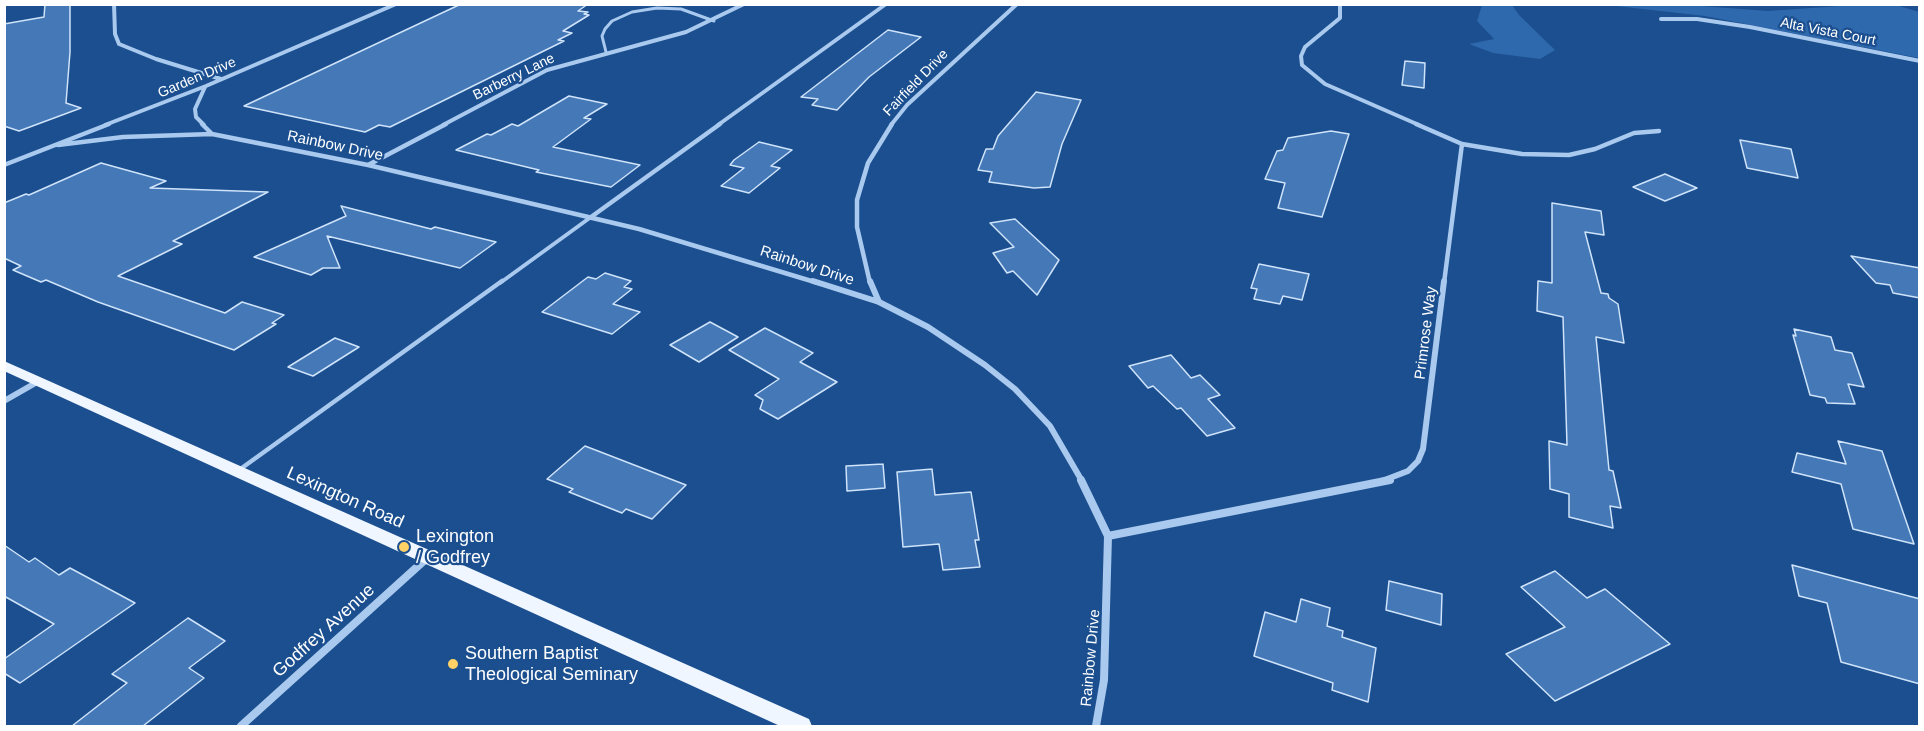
<!DOCTYPE html>
<style>
body{margin:0}
#map{position:relative;width:1924px;height:731px;overflow:hidden;background:#1b4f8f;font-family:Helvetica,sans-serif}
canvas{display:block}
.frame{position:absolute;inset:0;border:6px solid #fff;pointer-events:none}
</style>
<div id="map">
<canvas width="1924" height="731"></canvas>
<div class="frame"></div>
</div>
<script>
const ctx = document.querySelector('canvas').getContext('2d');
ctx.lineJoin = 'round';
function paint(path, color) { ctx.fillStyle = color; ctx.fill(path, 'evenodd'); }
const shape = rows => new Path2D(rows.map(r => 'M' + r).join(''));
function trace(path, color, width, dash) { ctx.strokeStyle = color; ctx.lineWidth = width; ctx.lineCap = dash ? 'butt' : 'round'; ctx.setLineDash(dash || []); ctx.stroke(path); }
function write(font, color, halo, rows, align = 'center') {
  ctx.font = font + ' Helvetica,sans-serif'; ctx.lineWidth = 4.5; ctx.setLineDash([]); ctx.textBaseline = 'middle'; ctx.strokeStyle = halo; ctx.fillStyle = color; for (const [text, x, y, turn = 0] of rows) {
    ctx.save(); ctx.translate(x, y); ctx.rotate((+turn || 0) * Math.PI / 180); ctx.textAlign = isNaN(turn) ? turn : align; if (halo) ctx.strokeText(text, 0, 0); ctx.fillText(text, 0, 0); ctx.restore();
  }
}
paint(shape([
 [1482,5,1512,5,1519,15,1555,50,1540,59,1493,53,1469,44,1494,39,1477,21],
 [1607,5,1688,5,1768,11,1840,6,1838,5,1896,5,1919,12,1919,58,1705,16]
]), '#2e69ad');
const building = shape([
 [45,4,70,4,70,52,66,103,81,108,19,131,4,126,4,24,44,17,45,4],
 [461,4,588,4,578,11,588,12,584,14,589,15,563,31,572,33,558,40,564,41,390,127,379,125,365,132,244,106,461,4],
 [888,30,921,37,869,77,837,110,812,105,818,99,801,97,888,30],
 [1405,61,1425,63,1424,88,1402,85,1405,61],
 [1036,92,1081,100,1062,144,1050,187,1034,188,989,182,992,172,978,170,986,149,993,149,998,136,1036,92],
 [569,96,607,104,584,118,591,119,553,147,640,165,611,187,536,172,539,170,456,150,487,134,491,135,512,124,518,126,569,96],
 [1331,131,1349,134,1322,217,1278,208,1285,183,1265,179,1277,151,1283,150,1288,138,1331,131],
 [1740,140,1791,149,1798,178,1747,168,1740,140],
 [759,142,792,150,771,166,780,168,749,193,721,186,744,168,730,165,734,160,759,142],
 [101,163,166,181,150,188,268,192,173,241,182,244,118,276,225,313,242,302,284,315,272,323,276,324,234,350,98,302,46,280,41,282,13,270,21,266,4,258,4,203,26,194,29,195,101,163],
 [1665,174,1697,188,1665,201,1633,187,1665,174],
 [1552,203,1601,211,1604,235,1585,232,1601,293,1608,294,1609,298,1618,304,1624,343,1596,337,1609,470,1613,471,1621,508,1610,506,1613,528,1569,517,1569,494,1550,489,1549,441,1567,445,1563,317,1537,311,1538,281,1552,283,1552,203],
 [341,206,431,229,435,227,496,242,460,268,327,236,340,268,323,268,311,275,254,257,346,216,341,206],
 [1015,219,1059,260,1037,295,1013,271,1007,273,993,253,1014,247,990,223,1015,219],
 [1851,256,1920,268,1920,298,1893,293,1890,285,1876,283,1851,256],
 [1259,264,1309,274,1302,300,1283,296,1280,304,1254,299,1257,289,1251,288,1259,264],
 [605,273,631,281,624,287,632,289,613,304,640,312,612,334,542,312,588,277,596,279,605,273],
 [710,322,738,337,699,362,670,345,710,322],
 [765,328,813,353,800,362,837,382,778,419,760,409,763,400,755,395,779,379,729,350,765,328],
 [1794,329,1831,337,1835,350,1852,353,1864,387,1848,384,1855,404,1827,403,1825,398,1810,395,1793,335,1796,336,1794,329],
 [335,338,359,347,313,376,288,367,335,338],
 [1171,355,1191,378,1200,375,1220,395,1208,399,1235,428,1207,436,1181,408,1177,409,1153,386,1148,388,1129,366,1171,355],
 [1838,441,1882,451,1914,544,1853,529,1841,484,1792,472,1797,453,1846,464,1838,441],
 [585,446,598,451,686,485,652,519,626,509,622,513,569,492,573,489,547,479,585,446],
 [883,464,885,488,847,491,846,466,883,464],
 [932,469,935,495,971,492,979,540,975,540,980,567,943,570,939,544,903,547,897,472,932,469],
 [4,545,29,562,35,558,59,575,70,568,135,603,20,683,4,673,4,659,54,624,4,596,4,545],
 [1792,565,1920,599,1920,684,1841,662,1827,603,1799,596,1792,565],
 [1555,571,1587,598,1605,589,1670,644,1555,701,1506,654,1565,627,1521,587,1555,571],
 [1389,581,1442,594,1441,625,1386,610,1389,581],
 [1301,599,1330,608,1327,626,1343,631,1342,637,1376,648,1368,702,1332,690,1333,683,1254,656,1265,612,1296,622,1301,599],
 [188,618,225,641,189,668,204,678,143,726,72,726,127,683,112,674,188,618]
]);
paint(building, '#4478b7');
trace(building, '#cfe3fa', 1.5);
trace(shape([
 [606,52,602,36,605,29,612,21,632,12,657,8,681,9,714,21]
]), '#a9c9ee', 3);
trace(shape([
 [500,283,591,217]
]), '#a9c9ee', 4);
trace(shape([
 [239,470,502,281]
]), '#a9c9ee', 4.5);
trace(shape([
 [114,4,115,34,119,44,156,59,221,79],
 [1340,4,1340,18,1305,47,1301,56,1302,65,1325,84,1419,125],
 [1661,19,1697,19,1750,27,1920,61],
 [105,125,206,86,396,4],
 [204,125,196,117,195,109,205,87],
 [443,125,547,70,686,32,744,4],
 [718,125,886,4],
 [891,125,907,105,1017,4]
]), '#a9c9ee', 4);
trace(shape([
 [202,124,212,134],
 [1416,124,1462,144,1444,283],
 [1462,144,1522,154,1569,155,1595,149,1634,133,1659,131],
 [58,145,123,137,212,134,368,165,639,229,818,283],
 [4,165,109,124],
 [368,165,446,124],
 [591,217,720,124],
 [870,283,857,227,857,200,868,163,892,124]
]), '#a9c9ee', 4.5);
trace(shape([
 [813,281,879,302,928,327,985,365,1015,389,1050,426,1082,481],
 [870,281,879,302],
 [4,401,39,381],
 [1382,481,1408,471,1418,461,1423,449,1444,281]
]), '#a9c9ee', 6);
trace(shape([
 [1081,480,1108,536,1104,680,1096,726],
 [1108,536,1390,480],
 [241,726,427,558]
]), '#a9c9ee', 8);
paint(shape([
 [4,361,809,719,812,726,780,726,4,371,4,361]
]), '#f0f6ff');
for (const [x, y, r, color] of [
 [404,547,6,"#ffd166"],
 [453,664,6,"#ffd166"]
]) { const dot = new Path2D(); dot.arc(x, y, r, 0, 2 * Math.PI); ctx.fillStyle = color; ctx.fill(dot); trace(dot, '#1b4f8f', 2); }
write('14px', '#fff', '#1b4f8f', [
 ["Alta Vista Court",1828,32,11],
 ["Barberry Lane",514,77,-26],
 ["Garden Drive",197,78,-23],
 ["Fairfield Drive",916,83,-46]
]);
write('15px', '#fff', '#1b4f8f', [
 ["Rainbow Drive",335,146,12],
 ["Rainbow Drive",807,266,18],
 ["Primrose Way",1426,333,-83],
 ["Rainbow Drive",1091,658,-85]
]);
write('18px', '#fff', '#1b4f8f', [
 ["Lexington Road",345,498,24],
 ["Godfrey Avenue",324,631,-42]
]);
write('18px', '#fff', '#1b4f8f', [
 ["Lexington",416,537],
 ["/ Godfrey",416,558],
 ["Southern Baptist",465,654],
 ["Theological Seminary",465,675]
], 'left');
</script>
